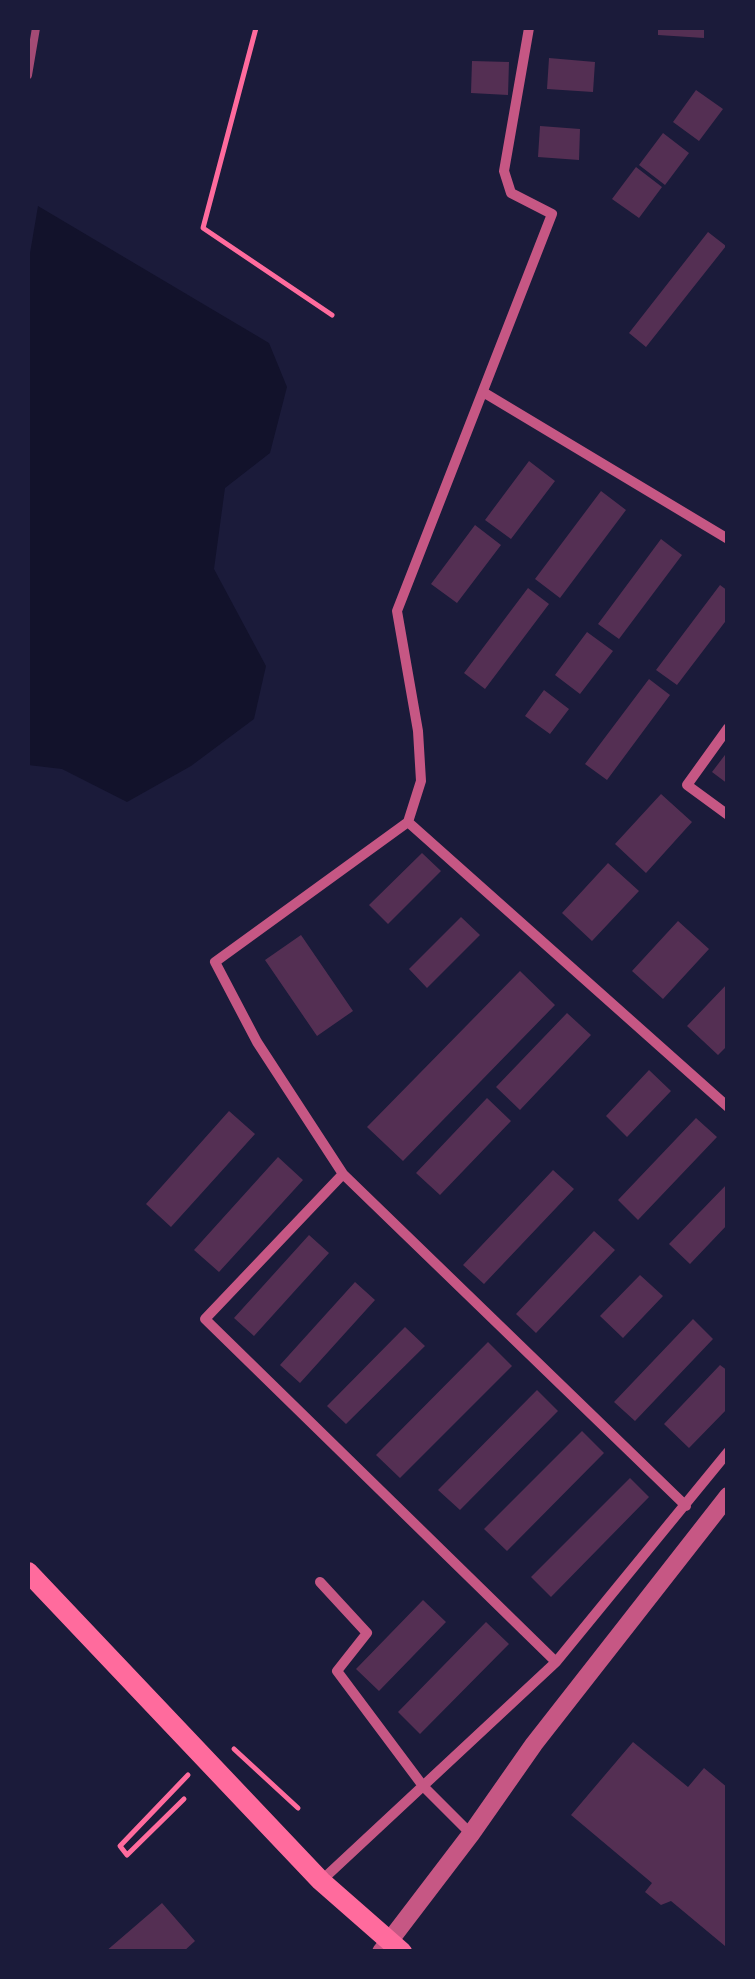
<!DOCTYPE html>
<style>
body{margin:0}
#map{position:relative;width:755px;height:1979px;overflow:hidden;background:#1b1b3a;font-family:"Crimson Pro",serif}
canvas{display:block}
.frame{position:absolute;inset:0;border:30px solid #1b1b3a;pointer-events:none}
</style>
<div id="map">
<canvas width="755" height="1979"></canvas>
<div class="frame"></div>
</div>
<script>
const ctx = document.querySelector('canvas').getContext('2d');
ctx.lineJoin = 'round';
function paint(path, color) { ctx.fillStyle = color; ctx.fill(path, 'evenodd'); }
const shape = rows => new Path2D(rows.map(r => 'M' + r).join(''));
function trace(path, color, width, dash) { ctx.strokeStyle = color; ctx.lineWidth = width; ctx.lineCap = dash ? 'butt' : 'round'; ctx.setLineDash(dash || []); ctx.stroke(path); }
paint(shape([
 [38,206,269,343,287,387,270,453,225,488,214,569,266,666,254,719,191,766,127,802,62,769,28,765,28,265]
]), '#12122b');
paint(shape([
 [658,28,704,28,704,38,658,35],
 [549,58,595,62,593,92,547,89],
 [472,61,509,62,508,95,471,93],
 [696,90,723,109,699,141,673,122],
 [540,126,580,129,579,160,538,157],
 [663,133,689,153,665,185,639,165],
 [636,167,662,187,639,218,612,199],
 [708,232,726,246,646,347,629,333],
 [529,461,555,481,511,539,485,520],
 [601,491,626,510,560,598,535,579],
 [475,525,501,545,457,603,431,584],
 [661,539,682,555,619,639,598,624],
 [720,585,728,591,728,618,677,685,656,670],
 [528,588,549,604,485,689,464,673],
 [587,632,613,651,580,694,555,675],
 [649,679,670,695,607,780,585,764],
 [544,690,569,709,550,734,525,716],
 [728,751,728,784,712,772],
 [661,794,692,822,646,873,615,844],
 [422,853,441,871,388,924,369,905],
 [608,863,639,891,592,941,562,913],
 [461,917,480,935,427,988,409,969],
 [678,921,709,949,663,999,632,971],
 [301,935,353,1011,317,1036,265,960],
 [520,971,555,1005,403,1161,367,1127],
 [728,983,728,1045,718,1055,687,1026],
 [567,1013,591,1035,520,1110,496,1087],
 [649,1070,671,1091,627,1137,606,1116],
 [487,1098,511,1121,440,1195,416,1173],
 [229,1111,255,1134,171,1227,146,1204],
 [696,1118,717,1137,638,1220,618,1200],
 [278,1157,303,1180,219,1272,194,1250],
 [553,1170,574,1189,484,1284,463,1265],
 [728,1183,728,1224,690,1264,669,1244],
 [594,1231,615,1250,536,1333,516,1314],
 [309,1235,329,1253,254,1336,234,1318],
 [640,1275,663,1296,623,1338,600,1316],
 [355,1282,375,1300,300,1383,280,1365],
 [693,1319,713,1339,635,1421,614,1402],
 [405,1327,425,1346,346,1424,327,1406],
 [488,1342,512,1366,400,1478,376,1455],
 [720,1365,728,1371,728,1408,689,1448,664,1424],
 [537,1390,558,1411,460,1510,438,1490],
 [582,1431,604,1453,507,1551,484,1529],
 [630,1478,649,1497,551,1597,531,1577],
 [423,1600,446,1622,379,1691,356,1669],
 [486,1622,509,1644,420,1734,398,1712],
 [633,1742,688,1787,704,1768,728,1788,728,1942,725,1946,671,1901,661,1905,645,1892,652,1883,571,1815],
 [162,1903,195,1941,183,1952,105,1952]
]), '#542f53');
trace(shape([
 [256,28,203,228,332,315],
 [234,1749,298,1808],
 [184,1799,127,1855,120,1846,188,1775]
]), '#ff6b9d', 5);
trace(shape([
 [529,28,504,171,511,193,552,214,397,611,418,731,421,781,408,822,215,962,257,1042,343,1174,686,1506],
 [483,392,728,539],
 [728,728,687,785,728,815],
 [408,822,728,1107],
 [343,1174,205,1319,556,1662],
 [320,1582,367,1633,337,1671,423,1786,471,1834],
 [321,1881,556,1662,728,1452]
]), '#c65784', 10);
trace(shape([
 [381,1952,471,1834,534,1744,728,1496]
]), '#c65784', 18);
trace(shape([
 [28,1572,321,1881,402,1952]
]), '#ff6b9d', 20);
trace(shape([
 [28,75,36,28]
]), '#a44b75', 8);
</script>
